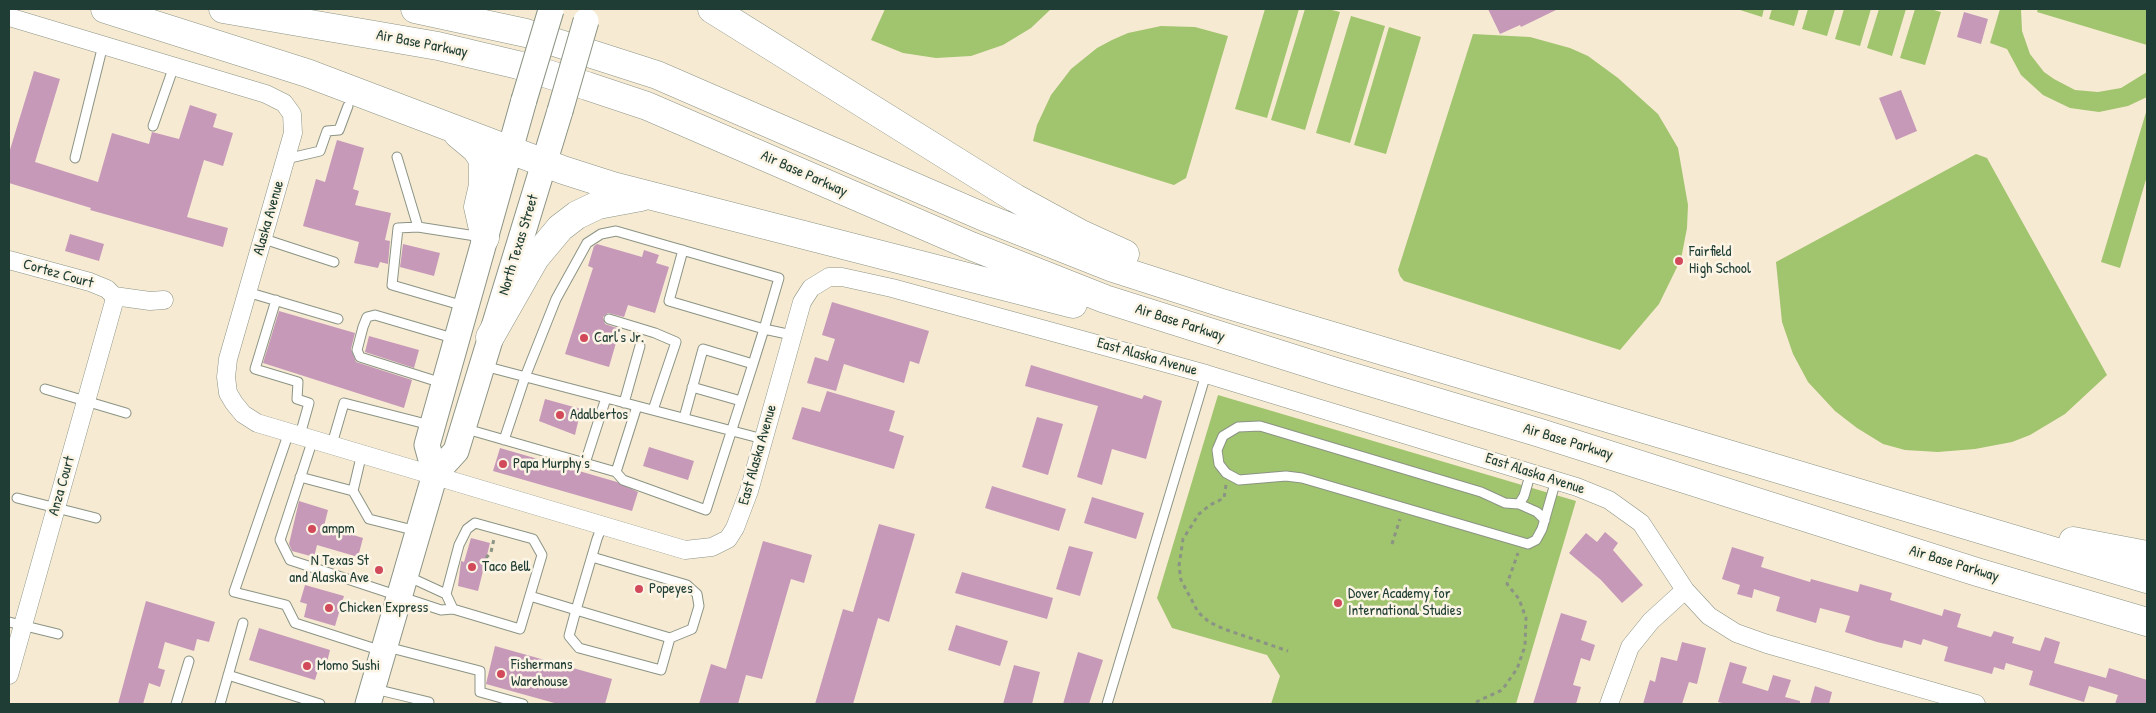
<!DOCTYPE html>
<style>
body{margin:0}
#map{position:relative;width:2156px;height:713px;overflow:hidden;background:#f7ead3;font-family:"Patrick Hand",sans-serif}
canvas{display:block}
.frame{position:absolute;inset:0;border:10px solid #1f3d34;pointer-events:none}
</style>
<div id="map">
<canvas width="2156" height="713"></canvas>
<div class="frame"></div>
</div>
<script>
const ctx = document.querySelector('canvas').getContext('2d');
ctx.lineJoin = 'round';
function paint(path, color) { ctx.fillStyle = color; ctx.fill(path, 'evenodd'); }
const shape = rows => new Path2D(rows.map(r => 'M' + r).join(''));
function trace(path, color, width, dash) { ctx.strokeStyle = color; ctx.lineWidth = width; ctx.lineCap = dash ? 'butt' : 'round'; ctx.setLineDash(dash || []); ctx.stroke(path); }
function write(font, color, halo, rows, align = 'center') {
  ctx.font = font + ' "Patrick Hand",sans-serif'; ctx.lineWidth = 5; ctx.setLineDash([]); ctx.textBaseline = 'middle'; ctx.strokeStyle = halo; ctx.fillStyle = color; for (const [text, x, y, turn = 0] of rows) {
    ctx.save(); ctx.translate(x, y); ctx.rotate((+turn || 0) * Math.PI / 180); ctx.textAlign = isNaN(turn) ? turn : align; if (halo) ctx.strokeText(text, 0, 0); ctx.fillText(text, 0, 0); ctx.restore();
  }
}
paint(shape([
 [885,9,1051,9,1031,28,1003,45,971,56,936,58,903,53,871,40],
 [1265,9,1299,9,1267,118,1235,109],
 [1305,9,1328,9,1340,12,1305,130,1271,120],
 [1737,9,1764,9,1762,17],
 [1772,9,1799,9,1794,26,1769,19],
 [1808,9,1835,9,1827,36,1802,29],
 [1844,9,1871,9,1860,46,1835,39],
 [1879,9,1906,9,1892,56,1867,48],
 [1915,9,1930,9,1941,12,1925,65,1900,58],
 [2000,9,2021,9,2022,31,2030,54,2044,72,2054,79,2075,90,2098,92,2121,88,2147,72,2147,97,2128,106,2099,112,2070,108,2043,95,2021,75,2007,49,1990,43],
 [2038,9,2147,9,2147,45,2037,12],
 [1351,16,1385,26,1350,143,1316,133],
 [1161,26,1195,27,1228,36,1186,178,1174,185,1033,141,1037,125,1051,95,1071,69,1097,48,1112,40,1128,33],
 [1389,27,1421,37,1386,154,1354,145],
 [1473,34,1530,37,1570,48,1588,56,1618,78,1658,114,1678,148,1688,205,1687,228,1681,259,1659,304,1620,350,1404,281,1400,276,1398,270],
 [2147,109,2147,176,2120,268,2101,262],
 [1976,154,1987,158,2107,375,2065,414,2030,435,2012,442,1975,449,1938,452,1905,450,1883,444,1857,428,1835,411,1808,382,1793,354,1782,322,1776,262],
 [1218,395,1576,501,1516,704,1271,704,1280,676,1267,655,1172,628,1157,598]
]), '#a1c46e');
paint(shape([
 [1488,9,1558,9,1521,27,1520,25,1500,34],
 [1964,12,1988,19,1981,44,1957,37],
 [34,71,60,79,35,162,98,182,112,133,149,144,152,132,179,139,190,105,217,114,213,127,233,133,223,166,204,160,187,217,228,228,223,247,90,210,91,208,9,183,9,153],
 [1901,90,1917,131,1896,140,1879,98],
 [337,140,364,148,353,189,359,191,355,205,391,213,385,240,390,241,388,264,380,262,378,268,354,263,359,242,303,226,316,179,325,182],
 [70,234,104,244,99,261,65,251],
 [403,244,440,253,434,276,400,267],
 [597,244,642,257,644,250,659,255,656,263,669,267,655,313,628,305,624,317,608,313,603,317,605,324,620,329,609,367,565,354,593,268,588,266,594,246],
 [832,302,929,331,919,364,910,361,904,383,844,364,836,391,807,383,815,357,828,361,835,339,822,335],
 [279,311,355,333,351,349,356,362,412,380,404,408,263,363],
 [369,336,419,350,414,368,365,352],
 [1031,365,1142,399,1144,395,1162,401,1146,459,1112,449,1102,485,1077,477,1098,406,1025,386],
 [827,391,895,411,889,431,904,436,894,469,792,439,802,407,820,412],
 [545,399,581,409,575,435,539,421],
 [1037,417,1063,424,1048,475,1022,467],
 [649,447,694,461,688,480,643,466],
 [500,448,617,482,638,492,632,511,493,471],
 [992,486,1066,509,1059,531,985,508],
 [1092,497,1144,513,1136,539,1084,523],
 [299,501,328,510,324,526,363,538,358,557,317,545,314,557,292,551,289,544],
 [879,524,915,534,889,622,878,618,853,704,815,704,843,609,853,612],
 [1605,532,1618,543,1613,550,1643,585,1622,603,1601,580,1569,553,1586,533,1597,542],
 [471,538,490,543,478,591,458,586,461,561,464,562],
 [763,541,812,555,804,583,791,579,762,679,746,675,738,704,699,704,711,664,726,669],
 [1069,546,1093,552,1080,596,1056,589],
 [1732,547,1764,557,1761,567,1810,582,1811,579,1858,592,1860,584,1892,593,1890,600,1942,616,1944,609,1961,614,1957,627,1991,637,1994,631,2014,637,2012,643,2040,651,2045,637,2060,642,2054,663,2106,678,2109,668,2147,680,2147,704,2115,704,2118,695,2089,686,2084,702,2029,685,2033,671,2006,663,2004,670,1994,667,1992,674,1944,661,1948,647,1923,639,1921,645,1904,640,1902,648,1877,642,1845,632,1850,616,1820,608,1816,623,1776,611,1780,597,1754,589,1752,598,1737,594,1740,585,1722,579],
 [962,572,1053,598,1047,619,955,593],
 [305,585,344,596,335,626,304,617,307,604,300,602],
 [146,601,215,622,209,642,197,639,194,651,165,642,158,668,165,670,160,687,149,683,143,704,118,704],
 [1561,613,1587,621,1581,640,1595,645,1590,661,1581,658,1573,685,1581,687,1576,704,1533,704],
 [956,625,1008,641,1000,666,948,650],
 [259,628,330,650,327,662,321,660,315,680,249,660],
 [1682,642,1706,648,1697,684,1689,682,1682,704,1643,704,1650,680,1655,682,1661,657,1677,661],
 [495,646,612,679,605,704,558,704,486,684],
 [1078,652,1103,660,1089,704,1063,704],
 [1730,662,1747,667,1742,683,1768,691,1773,675,1791,680,1785,697,1800,701,1800,704,1726,704,1718,702],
 [1014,665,1040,672,1032,704,1003,704],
 [1815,686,1832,692,1829,704,1810,704]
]), '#c699b8');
const lane = shape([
 [153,126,174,66],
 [397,157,418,227,482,237],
 [75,158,103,45],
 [286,159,320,151,327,131,339,130,348,106],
 [418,227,398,228,392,285,464,306],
 [264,239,334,262],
 [683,250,669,301,764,329,753,364,703,349,684,418],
 [247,292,338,319],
 [276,300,255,369,298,382,297,399,309,403,300,435],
 [609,319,655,333,676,342,653,410],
 [484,366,763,439],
 [442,383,360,357,357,350,363,327,367,317,375,315,456,339],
 [692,387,741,401],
 [45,389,126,413],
 [624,403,640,346],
 [463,428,616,472,637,406],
 [289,432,234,592,286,605,295,623,382,651],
 [313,439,280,540,290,560,441,610,453,609,520,629,542,555,533,539,475,523,467,529,459,545,446,594],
 [504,440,525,377,556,299,587,243,601,234,616,231,779,278,764,329,792,335],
 [332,444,344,403,430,425],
 [585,463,606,398],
 [616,472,623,480,706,510,753,364],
 [1531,472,1524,496,1519,504,1505,503,1481,492,1260,426,1238,427,1223,436,1217,450,1219,464,1226,473,1239,480,1286,476,1302,478,1528,544,1536,540,1542,529,1556,480],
 [300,477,353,491,362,453],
 [353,491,369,519,417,531],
 [17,498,96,518],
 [1519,504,1537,512,1545,520],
 [592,557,687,585,697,594,699,606,692,629,670,638],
 [407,576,446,594,453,609],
 [530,596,576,610,670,638,661,670,579,648,569,636,576,610,597,539,602,526],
 [9,622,58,634],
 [387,647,480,671,480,692,523,704],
 [228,675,320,704],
 [375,689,429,702],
 [176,704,189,661],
 [220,704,243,623],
 [1107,704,1206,374]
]);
const street = shape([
 [9,17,266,94,284,103,292,114,293,133,228,359,226,377,228,393,234,403,243,414,257,423,685,550,712,547,728,539,735,528,749,491,802,302,811,288,829,277,842,277,892,288,1206,374,1577,487,1609,500,1641,523,1685,590,1709,616,1736,633,1767,644,1976,704],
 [9,260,90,282,107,289,114,296,150,301,164,300],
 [9,675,114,302,114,296],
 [1609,704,1630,647,1651,621,1685,590]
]);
const secondary = shape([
 [435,474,427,445,524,100],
 [368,704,435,474,456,451,560,111]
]);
const primary = shape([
 [105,9,307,73,563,170,613,186,1073,304],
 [223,9,438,46,518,65,587,86,647,106,971,246,1105,299,1333,371,1537,432,1977,572,2147,622],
 [415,9,526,33,657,75,984,217,1113,268,1222,303,2147,579],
 [712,9,1015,198,1081,234,1125,254],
 [458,134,476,149,483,160,483,185,478,207,485,238],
 [490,337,535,258,560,228,577,215,598,205,641,197],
 [2073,541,2147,555]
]);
trace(lane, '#8b9484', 11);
trace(street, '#8b9484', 19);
trace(secondary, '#8b9484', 27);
trace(primary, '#8b9484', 29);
trace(shape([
 [1226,485,1224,498,1210,505,1199,514,1183,539,1179,566,1181,580,1198,612,1209,622,1224,629,1288,651],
 [1392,544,1400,519],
 [486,558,491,552,494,539],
 [1476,702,1502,690,1517,669,1525,646,1526,618,1519,599,1507,584,1518,553]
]), '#8b9484', 3, [4, 4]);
trace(lane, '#fff', 9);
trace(street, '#fff', 18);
trace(secondary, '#fff', 25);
trace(primary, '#fff', 28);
const secondaryBridge = shape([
 [524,100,551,10],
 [560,111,586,21]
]);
trace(secondaryBridge, '#8b9484', 27, []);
trace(secondaryBridge, '#fff', 25);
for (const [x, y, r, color] of [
 [1679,261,5,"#d1495b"],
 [584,338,5,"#d1495b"],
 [560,415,5,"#d1495b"],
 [503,464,5,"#d1495b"],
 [312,529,5,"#d1495b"],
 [472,567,5,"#d1495b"],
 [379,570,5,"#d1495b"],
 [639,589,5,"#d1495b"],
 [1338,603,5,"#d1495b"],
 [329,608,5,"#d1495b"],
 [307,666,5,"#d1495b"],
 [501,674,5,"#d1495b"]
]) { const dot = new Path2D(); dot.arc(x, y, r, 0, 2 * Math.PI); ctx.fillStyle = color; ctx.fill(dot); trace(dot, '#fcf5e5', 2); }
write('15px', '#1f3d34', '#fcf5e5', [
 ["Air Base Parkway",422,44,11],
 ["Air Base Parkway",804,174,24],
 ["Alaska Avenue",269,218,-74],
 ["North Texas Street",519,245,-73],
 ["Cortez Court",58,274,16],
 ["Air Base Parkway",1180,323,18],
 ["East Alaska Avenue",1147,357,16],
 ["Air Base Parkway",1568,442,17],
 ["East Alaska Avenue",758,455,-74],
 ["East Alaska Avenue",1535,474,18],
 ["Anza Court",62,486,-74],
 ["Air Base Parkway",1954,564,17]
]);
write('15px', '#1f3d34', '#fcf5e5', [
 ["Fairfield",1689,252],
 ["High School",1689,269],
 ["Carl's Jr.",594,338],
 ["Adalbertos",570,415],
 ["Papa Murphy's",513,464],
 ["ampm",322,529],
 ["N Texas St",369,561,"right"],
 ["and Alaska Ave",369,578,"right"],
 ["Taco Bell",482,567],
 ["Popeyes",649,589],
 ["Dover Academy for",1348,594],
 ["International Studies",1348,611],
 ["Chicken Express",339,608],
 ["Fishermans",511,665],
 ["Warehouse",511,682],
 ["Momo Sushi",317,666]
], 'left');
</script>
